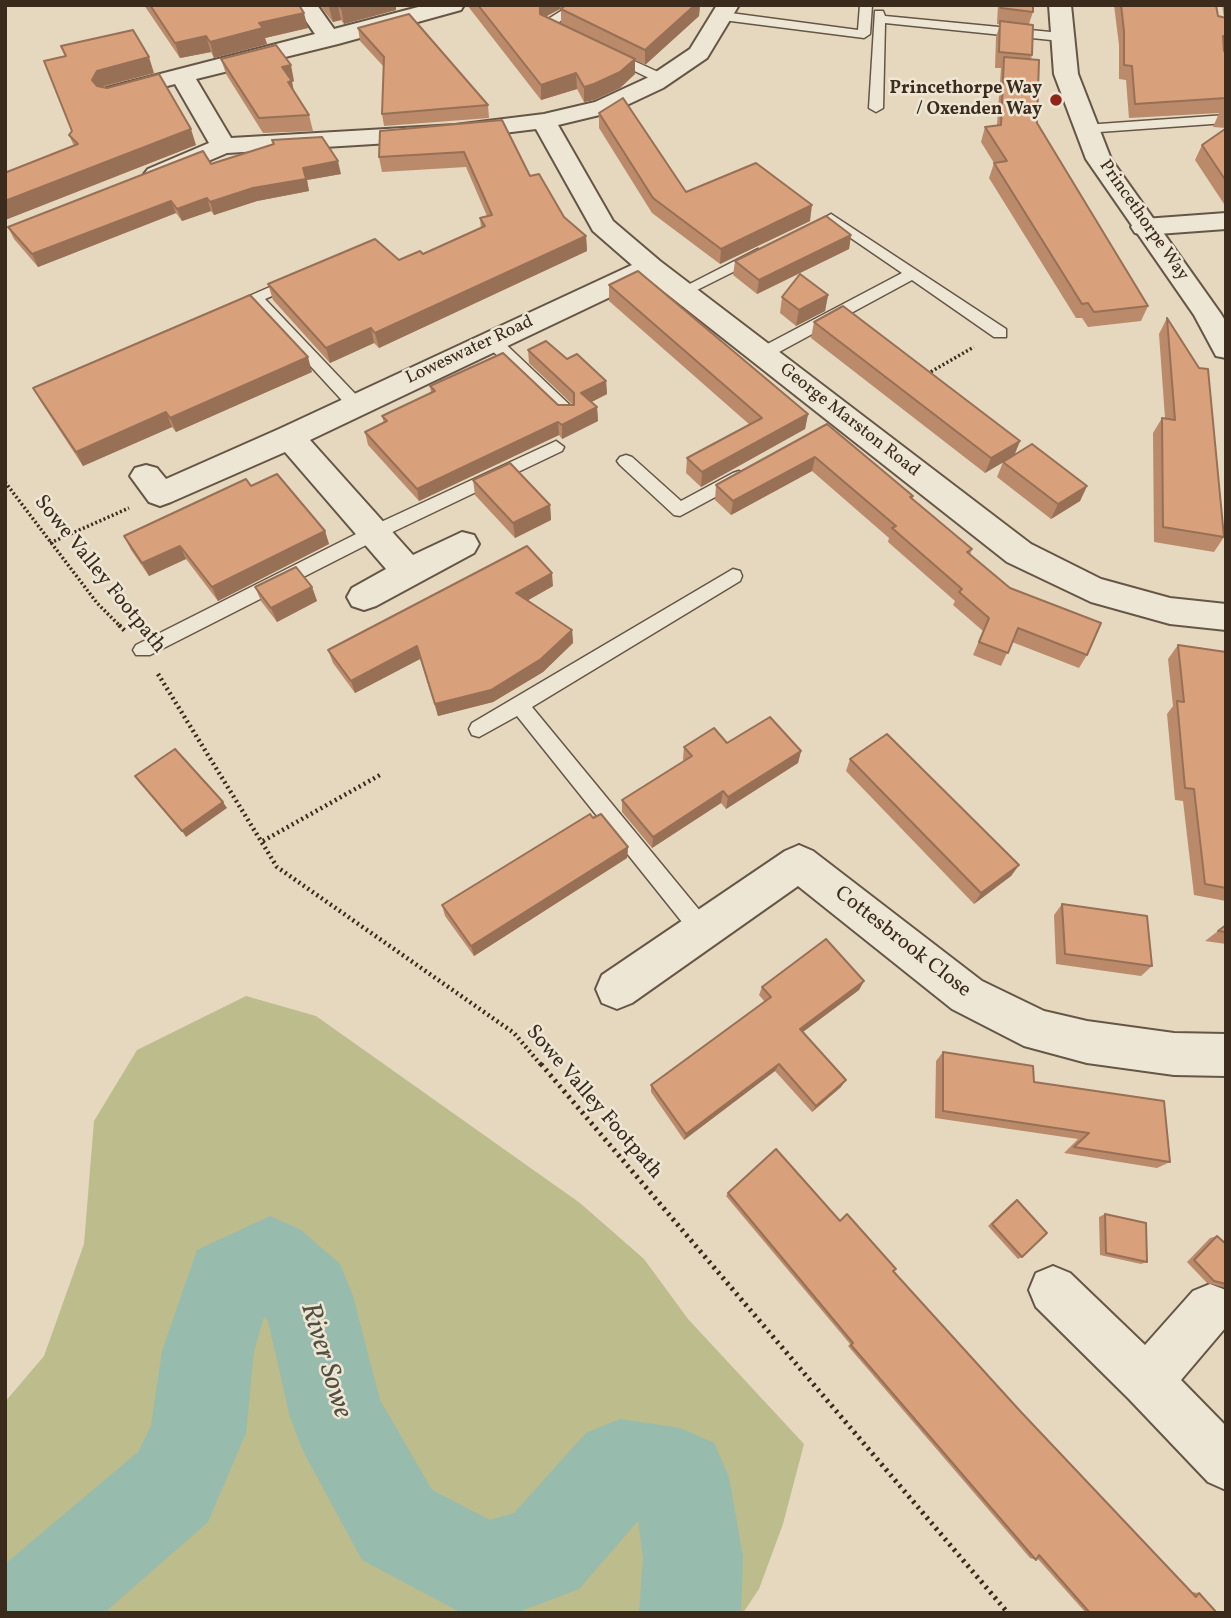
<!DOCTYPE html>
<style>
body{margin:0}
#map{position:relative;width:1231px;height:1618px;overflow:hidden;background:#e5d8bf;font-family:Vollkorn,serif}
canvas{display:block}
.frame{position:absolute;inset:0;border:7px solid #3b2b1d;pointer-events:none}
</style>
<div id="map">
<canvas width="1231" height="1618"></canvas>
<div class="frame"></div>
</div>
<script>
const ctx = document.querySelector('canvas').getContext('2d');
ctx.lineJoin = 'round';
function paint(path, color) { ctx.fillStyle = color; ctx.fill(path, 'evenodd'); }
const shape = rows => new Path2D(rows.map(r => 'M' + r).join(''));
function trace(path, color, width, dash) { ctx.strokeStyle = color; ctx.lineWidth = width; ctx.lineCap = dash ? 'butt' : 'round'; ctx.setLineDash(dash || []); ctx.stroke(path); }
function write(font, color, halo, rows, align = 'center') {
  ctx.font = font + ' Vollkorn,serif'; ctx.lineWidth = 5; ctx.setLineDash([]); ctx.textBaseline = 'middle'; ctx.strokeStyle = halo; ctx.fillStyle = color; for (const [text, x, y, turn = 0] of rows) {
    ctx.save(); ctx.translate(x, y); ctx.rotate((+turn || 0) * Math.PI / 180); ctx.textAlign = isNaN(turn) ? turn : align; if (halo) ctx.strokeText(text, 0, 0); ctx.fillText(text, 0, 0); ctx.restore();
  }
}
paint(shape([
 [246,996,316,1016,580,1203,644,1259,688,1319,804,1444,783,1524,759,1589,743,1613,5,1613,5,1402,44,1356,84,1244,94,1121,137,1050]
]), '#bcbc8c');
paint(shape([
 [270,1216,301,1230,340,1264,353,1296,380,1400,432,1490,490,1520,514,1513,586,1433,620,1419,680,1428,714,1443,729,1477,743,1557,741,1613,639,1613,643,1557,638,1521,579,1589,516,1613,462,1613,362,1560,303,1451,290,1417,268,1321,264,1317,254,1351,246,1433,208,1522,104,1613,5,1613,5,1564,138,1452,151,1426,162,1351,197,1250,270,1216]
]), '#97bbac');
const service = shape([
 [860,5,872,5,870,34,864,38,723,20,717,16,723,12,858,30,860,5],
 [561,11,571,14,556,24,569,30,569,36,561,36,540,24,561,11],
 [875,11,883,11,885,16,1061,33,1067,37,1061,41,885,23,883,108,876,112,869,108,875,11],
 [610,50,667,76,668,79,657,82,606,57,604,54,610,50],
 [1226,115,1226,123,1085,133,1078,129,1085,125,1226,115],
 [831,214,1006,329,1006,337,994,337,912,280,768,358,756,358,756,350,902,273,826,221,824,218,831,214],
 [758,249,765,254,763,257,687,295,677,295,674,292,758,249],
 [295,276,303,281,300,284,265,299,362,401,362,409,350,409,247,297,295,276],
 [491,335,497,336,573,408,573,416,561,416,485,344,483,340,491,335],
 [556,441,564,447,562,451,380,538,150,655,136,655,133,650,136,645,368,528,556,441],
 [626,455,632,457,681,501,733,473,739,471,748,477,745,481,680,516,674,515,620,465,617,461,620,457,626,455],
 [733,569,740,571,742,576,740,581,532,707,710,923,713,930,710,937,702,940,694,937,517,716,479,737,472,735,469,729,472,723,733,569]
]);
const minor = shape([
 [295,5,317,5,334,29,426,5,464,5,461,10,338,44,196,79,231,138,455,125,544,114,595,102,647,78,690,49,717,5,739,5,707,58,663,88,612,112,558,125,613,221,660,261,1031,544,1101,579,1170,598,1226,604,1226,630,1170,624,1091,602,1007,562,648,279,310,440,413,555,462,532,474,535,479,544,474,553,376,606,364,610,352,606,347,597,352,588,386,569,285,452,171,502,160,506,149,502,130,476,135,468,146,465,157,468,166,479,279,429,632,265,593,231,536,129,455,139,227,153,166,179,148,179,144,174,148,169,209,143,175,84,114,100,106,98,102,93,106,88,315,34,295,5],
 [1226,213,1226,229,1144,235,1135,233,1131,227,1135,221,1144,219,1226,213],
 [799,845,813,851,982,981,1044,1011,1087,1021,1174,1033,1226,1034,1226,1076,1174,1075,1087,1063,1024,1046,952,1009,798,886,632,1003,617,1009,602,1003,596,989,602,975,785,851,799,845],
 [1053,1266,1070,1273,1145,1345,1193,1291,1210,1284,1226,1290,1226,1327,1181,1380,1226,1426,1226,1490,1208,1482,1129,1399,1036,1307,1029,1290,1036,1273,1053,1266]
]);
const tertiary = shape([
 [1049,5,1071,5,1078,74,1111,159,1221,314,1226,322,1226,358,1216,356,1194,315,1086,159,1054,74,1049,5]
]);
trace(service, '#665646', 3);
trace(minor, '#665646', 4);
trace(tertiary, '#665646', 4);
trace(shape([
 [927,374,974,347],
 [5,482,97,603,121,627],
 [50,543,129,508]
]), '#3b2b1d', 3.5, [2, 2.5]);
trace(shape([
 [119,625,125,631],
 [158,674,277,867,514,1033,542,1066],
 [263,841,380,775]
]), '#3b2b1d', 4.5, [2, 3.5]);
trace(shape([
 [541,1064,1008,1613]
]), '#3b2b1d', 5, [2.5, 4.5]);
paint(service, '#eee6d5');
paint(minor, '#eee6d5');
paint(tertiary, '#eee6d5');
paint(shape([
 [144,5,299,5,308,28,265,38,267,44,214,58,211,52,180,58],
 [319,5,396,5,396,10,344,24,341,20,333,22],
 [467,5,700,5,699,16,645,65,635,60,635,74,620,88,594,100,584,102,577,89,541,100],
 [560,9,561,9,561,24,594,40,545,17],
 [998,5,1033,5,1033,12,1029,24,1032,55,1031,59,1037,123,1148,306,1141,321,1088,327,1082,318,1076,318,989,178,994,163,981,142,985,127,997,125,1001,68,995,68,996,37,1000,24,997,24],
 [1114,5,1216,5,1218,16,1224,18,1222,5,1226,5,1226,50,1224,50,1226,52,1226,128,1213,127,1219,113,1129,118,1126,80,1119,79,1119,45],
 [358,28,488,105,489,118,384,126,382,114,384,67,360,41],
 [61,46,154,73,103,87,196,145,5,220,5,171,7,172,74,146,69,135,72,131,65,56],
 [221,59,294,81,292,82,294,92,309,115,313,131,263,133,226,74],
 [599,113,686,192,810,221,720,264,652,213,599,128],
 [502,120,530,176,564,217,586,236,587,251,379,348,374,343,330,363,273,300,268,284,399,260,423,254,481,228,480,218,487,216,466,167,382,172,379,157],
 [1226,131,1226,207,1195,160,1202,145],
 [272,140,341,174,307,180,309,191,257,201,214,215,211,211,182,221,176,213,38,267,14,239,8,227,273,144],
 [851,235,849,249,757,294,733,275,735,261],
 [609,285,808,414,805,429,701,487,686,473,687,458,750,425,609,301],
 [828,295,825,311,796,326,780,313,782,297],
 [1167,318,1224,537,1214,552,1154,542,1153,433,1162,418,1165,418,1159,334],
 [814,322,1020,441,1014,455,1087,486,1080,501,1051,519,997,477,1003,462,985,473,811,338],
 [528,350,567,359,606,381,607,394,591,402,597,407,598,421,562,439,559,435,419,501,368,445,365,432,384,423,382,416,431,393,430,386,558,405,573,405,529,363],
 [312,372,176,432,172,427,83,466,41,402,33,388],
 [827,424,913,496,912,499,972,549,970,555,1087,655,1079,668,1012,642,1001,666,973,655,983,631,953,605,955,601,888,542,889,538,812,471,731,515,715,500,716,485],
 [473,480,550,505,551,520,515,538,475,495],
 [251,486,325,531,329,544,218,601,186,559,149,576,131,550,124,536],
 [553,586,528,600,572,630,573,643,543,672,493,702,438,716,420,659,355,693,333,663,328,650],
 [255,587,312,587,317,601,277,622,261,601],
 [1178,645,1226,652,1226,901,1194,895,1183,801,1175,800,1167,714,1173,706,1168,659],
 [727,743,801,751,798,763,726,809,721,803,652,848,622,812,622,800,684,761,683,759,684,747],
 [850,759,1019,865,1011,876,974,904,846,771],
 [593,818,628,847,627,858,474,956,445,916,442,905],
 [1062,904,1152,966,1141,976,1056,964,1054,915],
 [1226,925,1226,944,1205,941,1218,931],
 [864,981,859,990,803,1032,841,1087,812,1112,775,1071,684,1140,651,1092,651,1085,765,1002,759,995,762,987],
 [943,1052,1034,1082,1170,1162,1157,1168,1064,1153,1078,1139,935,1118,936,1061],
 [728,1193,840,1221,893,1271,1021,1412,1191,1592,1199,1593,1217,1613,1086,1613,1037,1558,1036,1560,1030,1558,848,1346,850,1344,726,1196],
 [1017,1200,1022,1257,1018,1259,988,1226,1012,1203],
 [1105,1214,1147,1262,1141,1264,1100,1255,1099,1217],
 [1217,1236,1226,1244,1226,1288,1207,1283,1187,1262,1210,1238]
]), '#ba8a6a');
paint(shape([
 [338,5,341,20,333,22,329,7],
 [352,5,396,5,396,10,344,24,341,8],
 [540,5,560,5,560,9,541,19],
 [695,5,700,5,699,16,645,65,645,50],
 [304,13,308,28,265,38,267,44,214,58,210,42,259,23],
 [206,36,211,52,180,58,175,43],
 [149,57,154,73,103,86,98,96,92,80,97,71],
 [635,59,635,74,620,88,594,100,584,102,584,87],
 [291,65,294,81,292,82,295,97,291,98,282,67],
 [576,73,577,89,541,100,541,85],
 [191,129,196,145,5,220,5,201],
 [338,161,341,174,307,180,309,191,257,201,214,215,210,202,303,168],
 [207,198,211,211,182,221,177,209],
 [171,201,176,213,38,267,32,254],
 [812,205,810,221,720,264,721,249],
 [851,235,849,249,757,294,759,280],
 [586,236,587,251,379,348,375,333],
 [828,295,825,311,796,326,799,310],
 [371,328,374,343,330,363,326,348],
 [308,357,312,372,176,432,170,418],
 [606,381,607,394,582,407,581,393],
 [597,407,598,421,562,439,562,425],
 [166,412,172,427,83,466,76,452],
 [808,414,805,429,701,487,702,472],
 [558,422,559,435,419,501,417,489],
 [1020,441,1014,456,985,473,991,458],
 [815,457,812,471,731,515,733,501],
 [1087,486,1080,501,1051,519,1058,504],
 [550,505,551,520,515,538,513,523],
 [325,531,329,544,218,601,212,587],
 [180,546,186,559,149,576,142,563],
 [552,573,553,586,518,606,516,593],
 [312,587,317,601,277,622,271,608],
 [572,630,573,643,543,672,493,702,438,716,435,704],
 [417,646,420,659,355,693,351,681],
 [801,751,798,763,726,809,728,797],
 [723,791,721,803,652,848,653,837],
 [223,802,227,808,186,837,182,831],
 [628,847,627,858,474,956,471,946],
 [1019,865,1011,876,974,904,981,893],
 [864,981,859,990,796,1037,800,1029],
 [779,1064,775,1071,684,1140,686,1134],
 [846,1080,841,1087,812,1112,816,1106]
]), '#977056');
const building = shape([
 [150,5,299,5,304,13,259,23,263,28,210,42,206,36,175,43,150,5],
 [339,5,352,5,341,8,339,5],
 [478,5,540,5,540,14,635,59,620,72,594,84,584,87,576,73,541,85,478,5],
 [566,5,695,5,645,50,561,9,566,5],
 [1001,5,1033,5,1033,12,1001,8,1001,5],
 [1121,5,1216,5,1218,16,1226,18,1226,36,1223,36,1224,51,1226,52,1226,98,1135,104,1132,66,1124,65,1124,31,1121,5],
 [409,14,488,105,382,114,384,57,358,28,409,14],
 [1000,21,1033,25,1032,55,999,52,1000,21],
 [133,30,149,57,97,71,92,80,97,86,107,88,159,74,191,129,5,201,5,171,7,172,78,144,69,135,72,131,44,61,66,56,61,46,133,30],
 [276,45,291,65,282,67,292,81,288,82,309,115,259,118,221,59,276,45],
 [1004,57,1039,60,1037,123,1148,306,1094,312,1088,303,1082,304,994,163,1007,161,985,127,1001,125,1004,57],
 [623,98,686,192,756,163,812,205,721,249,653,198,599,113,623,98],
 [502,120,530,176,539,174,564,217,586,236,375,333,371,328,326,348,268,284,375,239,399,260,420,251,423,254,485,226,480,218,492,215,464,152,379,157,380,131,502,120],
 [1225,129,1226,131,1226,181,1202,145,1225,129],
 [322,137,338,161,303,168,306,179,253,188,210,202,207,198,177,209,171,201,32,254,8,227,203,151,211,164,274,144,272,140,322,137],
 [826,216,851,235,759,280,735,261,826,216],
 [638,271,808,414,702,472,687,458,762,418,609,285,638,271],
 [800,274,828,295,799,310,782,297,800,274],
 [250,295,308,357,170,418,166,412,76,452,33,388,250,295],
 [843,306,1020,441,991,458,814,322,843,306],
 [1167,318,1199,368,1208,369,1224,537,1163,527,1162,418,1175,420,1167,318],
 [546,341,567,359,577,354,606,381,581,393,597,407,562,425,558,422,417,489,365,432,387,421,382,416,435,391,430,386,503,353,558,405,574,405,574,393,528,350,546,341],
 [827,424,913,496,910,497,972,549,967,552,1010,588,1101,623,1087,655,1018,628,1008,653,979,642,989,618,959,592,962,589,892,528,896,526,815,457,733,501,716,485,827,424],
 [1032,444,1087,486,1058,504,1003,462,1032,444],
 [510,463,550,505,513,523,473,480,510,463],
 [277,474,325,531,212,587,180,546,142,563,124,536,246,479,251,486,277,474],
 [527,546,552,573,516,593,572,630,541,659,491,690,435,704,417,646,351,681,328,650,527,546],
 [296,567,312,587,271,608,255,587,296,567],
 [1178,645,1226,652,1226,888,1205,884,1194,789,1185,788,1177,701,1184,702,1178,645],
 [770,717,801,751,728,797,723,791,653,837,622,800,692,756,684,747,714,728,727,743,770,717],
 [887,734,1019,865,981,893,850,759,887,734],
 [175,749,223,802,182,831,135,776,175,749],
 [590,814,593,818,601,814,628,847,471,946,442,905,590,814],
 [1062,904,1147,916,1152,966,1065,954,1062,904],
 [1226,925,1226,932,1218,931,1226,925],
 [826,939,864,981,800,1029,846,1080,816,1106,779,1064,686,1134,651,1085,771,997,762,987,826,939],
 [943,1052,1033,1066,1034,1082,1164,1101,1170,1162,1074,1147,1089,1133,943,1111,943,1052],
 [776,1149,840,1221,847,1214,896,1269,893,1271,1021,1412,1196,1597,1199,1593,1217,1613,1090,1613,1039,1555,1036,1560,851,1345,853,1343,728,1193,776,1149],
 [1017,1200,1047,1233,1022,1257,992,1224,1017,1200],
 [1105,1214,1146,1223,1147,1262,1106,1253,1105,1214],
 [1217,1236,1226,1244,1226,1284,1214,1281,1194,1260,1217,1236]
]);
paint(building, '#d8a07b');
trace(building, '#977056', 2);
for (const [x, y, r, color] of [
 [1056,100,7,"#8f2418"]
]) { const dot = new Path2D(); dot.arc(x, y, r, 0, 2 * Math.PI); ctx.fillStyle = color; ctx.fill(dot); trace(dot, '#eee6d5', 2.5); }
write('bold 18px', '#3b2b1d', '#eee6d5', [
 ["Princethorpe Way",1042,90],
 ["/ Oxenden Way",1042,111]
], 'right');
write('18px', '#3b2b1d', '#eee6d5', [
 ["Princethorpe Way",1143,221,55],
 ["Loweswater Road",470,351,-25],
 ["George Marston Road",849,421,38]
]);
write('21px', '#3b2b1d', '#eee6d5', [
 ["Sowe Valley Footpath",99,575,51],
 ["Cottesbrook Close",902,943,38],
 ["Sowe Valley Footpath",593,1103,49]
]);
write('italic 28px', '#524f41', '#eee6d5', [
 ["River Sowe",324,1361,73]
]);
</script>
